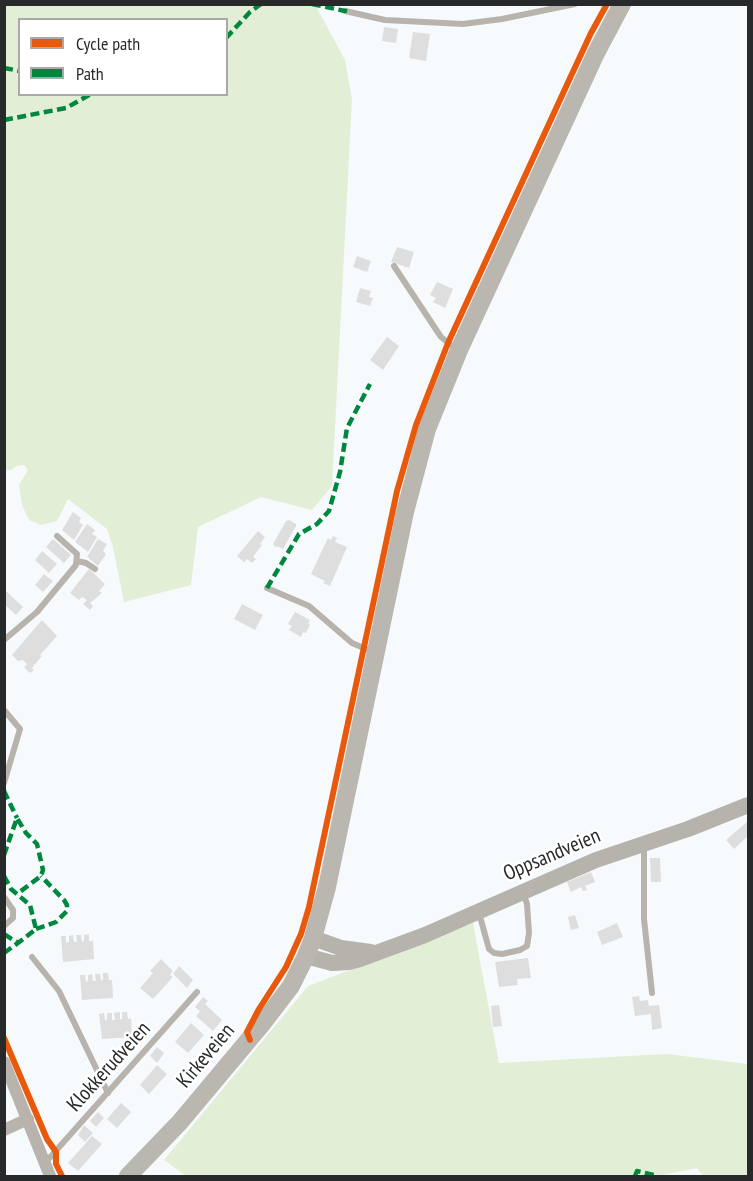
<!DOCTYPE html>
<style>
body{margin:0}
#map{position:relative;width:753px;height:1181px;overflow:hidden;background:#f7fafd;font-family:"PT Sans Narrow",sans-serif}
canvas{display:block}
.frame{position:absolute;inset:0;border:6px solid #28292b;pointer-events:none}
.legend{position:absolute;left:18px;top:18px;width:210px;height:78px;box-sizing:border-box;background:#fff;border:2px solid #a9a9aa;margin:0;padding:8px 10px;list-style:none;font-size:18px;color:#28292b}
.legend li{display:flex;align-items:center;gap:12px;height:30px}
.legend b{width:30px;border:2px solid #a9a9aa}
</style>
<div id="map">
<canvas width="753" height="1181"></canvas>
<div class="frame"></div>
<ul class="legend">
<li><b style="height:8px;background:#e8590c"></b>Cycle path</li>
<li><b style="height:8px;background:#00873e"></b>Path</li>
</ul>
</div>
<script>
const ctx = document.querySelector('canvas').getContext('2d');
ctx.lineJoin = 'round';
function paint(path, color) { ctx.fillStyle = color; ctx.fill(path, 'evenodd'); }
const shape = rows => new Path2D(rows.map(r => 'M' + r).join(''));
function trace(path, color, width, dash) { ctx.strokeStyle = color; ctx.lineWidth = width; ctx.lineCap = dash ? 'butt' : 'round'; ctx.setLineDash(dash || []); ctx.stroke(path); }
function write(font, color, halo, rows, align = 'center') {
  ctx.font = font + ' "PT Sans Narrow",sans-serif'; ctx.lineWidth = 5; ctx.setLineDash([]); ctx.textBaseline = 'middle'; ctx.strokeStyle = halo; ctx.fillStyle = color; for (const [text, x, y, turn = 0] of rows) {
    ctx.save(); ctx.translate(x, y); ctx.rotate((+turn || 0) * Math.PI / 180); ctx.textAlign = isNaN(turn) ? turn : align; if (halo) ctx.strokeText(text, 0, 0); ctx.fillText(text, 0, 0); ctx.restore();
  }
}
paint(shape([
 [5,4,330,5,317,8,345,60,352,99,332,486,312,510,261,497,198,527,191,585,124,602,113,547,107,529,68,499,57,521,41,525,29,520,22,505,19,485,28,470,24,465,17,466,11,470,5,470],
 [20,20,226,20,226,94,20,94],
 [473,923,499,1063,667,1054,748,1064,748,1176,703,1176,697,1168,659,1176,186,1176,164,1160,308,986]
]), '#e2eed6');
paint(shape([
 [384,27,398,29,396,43,382,41],
 [413,32,430,34,426,61,409,58],
 [397,247,414,252,409,268,391,262],
 [357,256,371,261,367,272,353,267],
 [437,282,453,289,445,308,433,302,436,298,430,295],
 [360,288,371,291,369,297,373,298,370,306,356,302],
 [387,337,399,346,383,370,370,360],
 [73,512,81,518,79,522,83,525,74,540,62,530],
 [289,520,296,524,296,526,283,549,277,546,276,548,273,544,286,521],
 [87,524,95,530,92,534,97,537,88,552,75,542],
 [258,531,265,537,260,544,262,545,253,557,256,559,252,563,247,559,244,562,237,556],
 [333,536,337,538,335,542,347,547,330,586,323,583,325,581,311,574,328,538,331,540],
 [53,539,71,555,64,563,46,547],
 [98,539,107,544,103,551,106,554,98,566,87,557],
 [42,551,57,564,49,573,35,560],
 [89,569,105,584,99,591,102,593,90,603,93,606,90,610,83,604,87,600,82,597,79,600,70,593],
 [44,574,53,581,43,592,35,585],
 [6,591,23,607,16,615,4,604],
 [242,604,263,615,255,630,234,619],
 [295,612,310,620,308,624,310,625,306,633,303,632,301,637,289,630,292,626,288,624],
 [42,620,57,636,40,655,42,656,32,668,34,670,30,673,24,667,27,664,23,660,18,661,12,655],
 [748,821,748,836,734,849,726,840],
 [650,858,660,858,661,882,651,882],
 [591,872,595,882,585,886,587,890,583,891,581,887,571,892,567,882],
 [575,915,579,928,571,930,568,917],
 [617,923,623,937,602,945,597,932],
 [89,934,89,941,93,941,94,959,63,962,61,936,66,936,66,943,69,942,69,936,73,935,74,942,77,942,76,935,81,935,82,942,84,941,84,935],
 [528,958,531,978,517,979,518,985,499,987,495,962],
 [161,959,173,971,170,975,173,977,153,999,140,988,153,973,150,971],
 [179,966,193,980,187,988,173,974],
 [103,973,108,973,109,980,112,980,113,998,82,1000,80,975,85,975,86,982,88,981,88,975,92,974,93,981,96,981,95,974,100,974,101,980,103,980],
 [639,996,640,1001,648,1000,649,1006,659,1005,662,1028,652,1030,651,1014,635,1016,632,997],
 [203,997,208,1001,205,1004,222,1020,213,1031,196,1016,200,1011,195,1007],
 [499,1005,502,1026,493,1027,491,1006],
 [120,1012,120,1019,122,1019,122,1012,127,1012,128,1019,131,1018,132,1037,102,1039,99,1014,104,1013,105,1020,107,1020,107,1013,112,1013,112,1020,115,1020,114,1013],
 [191,1023,204,1035,188,1053,175,1042],
 [157,1047,164,1053,157,1063,150,1056],
 [157,1065,167,1074,149,1094,140,1085],
 [121,1103,131,1112,117,1128,107,1119],
 [98,1112,104,1118,96,1127,90,1121],
 [84,1125,93,1133,85,1142,78,1135],
 [92,1136,102,1144,78,1171,68,1163]
]), '#dededf');
trace(shape([
 [345,11,385,20,463,24,502,19,575,4],
 [394,266,441,337,456,349],
 [77,561,86,563,95,569],
 [267,588,309,606,352,643,373,652],
 [4,640,37,612,76,565,77,554,57,536],
 [4,710,20,729,4,783],
 [644,844,644,919,652,993],
 [4,897,13,910,13,918,4,926],
 [479,913,489,949,494,953,502,954,520,950,527,946,529,933,527,904,523,892],
 [32,957,59,991,108,1093],
 [45,1163,197,992]
]), '#b8b3ac', 6);
trace(shape([
 [4,1062,50,1176],
 [4,1130,28,1119]
]), '#b8b3ac', 12);
trace(shape([
 [313,938,341,948,371,952],
 [306,956,332,963,349,962,360,959,425,935,596,860,688,829,748,805]
]), '#b6b3ac', 16);
trace(shape([
 [128,1176,180,1122,262,1024,291,986,306,956,313,938,327,887,405,512,427,429,459,350,596,53,622,4]
]), '#bab6b0', 18);
trace(shape([
 [312,4,345,11,345,4],
 [226,38,250,12,261,4],
 [4,68,20,71],
 [4,120,66,108,91,94],
 [267,588,299,534,317,524,329,511,340,472,347,428,370,384],
 [4,791,17,818],
 [4,855,17,818,26,833,37,844,43,870,41,876,17,894],
 [4,876,11,889,30,905,36,929,18,943,4,934],
 [36,929,56,922,67,911,67,905,64,900,41,876],
 [4,953,18,943],
 [635,1176,637,1171,658,1176]
]), '#00873e', 4.5, [9, 4.5]);
trace(shape([
 [4,1038,47,1139,56,1152,56,1164,62,1176],
 [250,1040,247,1032,259,1009,286,967,301,934,309,907,397,491,416,425,448,343,571,76,591,33,607,4]
]), '#e8590c', 6);
write('21px', '#28292b', '#fff', [
 ["Oppsandveien",552,855,-23],
 ["Kirkeveien",206,1056,-50],
 ["Klokkerudveien",109,1067,-48]
]);
</script>
